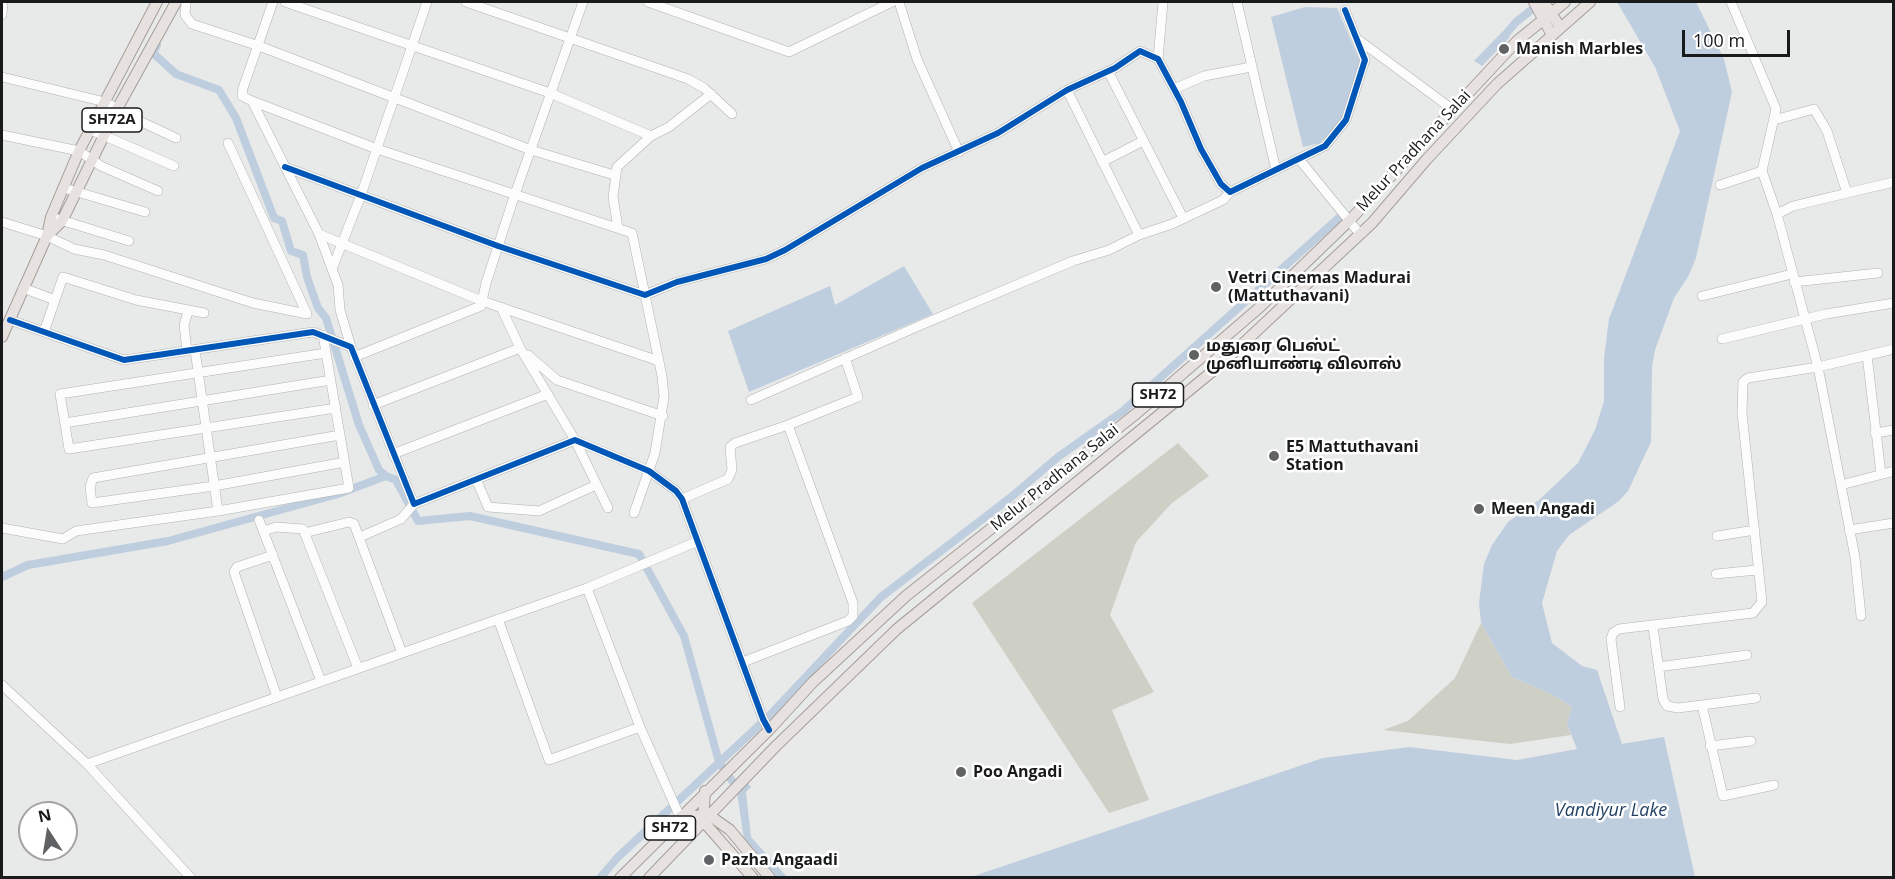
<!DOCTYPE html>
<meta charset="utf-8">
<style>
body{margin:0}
#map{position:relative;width:1895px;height:879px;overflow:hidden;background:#e8e9e9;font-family:"Open Sans",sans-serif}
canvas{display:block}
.frame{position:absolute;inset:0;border:3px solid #191a1b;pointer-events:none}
.north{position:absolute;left:18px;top:801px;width:60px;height:60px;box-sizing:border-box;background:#fff;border:2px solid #a3a3a4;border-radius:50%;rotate:348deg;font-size:16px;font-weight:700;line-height:24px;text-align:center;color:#191a1b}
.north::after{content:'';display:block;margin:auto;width:21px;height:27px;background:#616263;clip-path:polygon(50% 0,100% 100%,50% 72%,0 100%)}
.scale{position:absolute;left:1682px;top:30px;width:108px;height:27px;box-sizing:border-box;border:3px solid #191a1b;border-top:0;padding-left:8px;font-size:18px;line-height:21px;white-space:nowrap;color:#191a1b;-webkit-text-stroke:4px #fff;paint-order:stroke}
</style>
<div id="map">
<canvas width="1895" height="879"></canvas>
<div class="frame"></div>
<div class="north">N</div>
<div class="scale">100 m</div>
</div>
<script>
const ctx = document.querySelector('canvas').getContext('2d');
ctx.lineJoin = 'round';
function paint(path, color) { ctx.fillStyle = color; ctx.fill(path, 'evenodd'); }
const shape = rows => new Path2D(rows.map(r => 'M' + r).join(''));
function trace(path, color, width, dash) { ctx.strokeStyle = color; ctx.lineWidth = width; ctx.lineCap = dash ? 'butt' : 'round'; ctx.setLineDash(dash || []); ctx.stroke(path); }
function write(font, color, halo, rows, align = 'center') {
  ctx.font = font + ' "Open Sans","Noto Sans Tamil",sans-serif'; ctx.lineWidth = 5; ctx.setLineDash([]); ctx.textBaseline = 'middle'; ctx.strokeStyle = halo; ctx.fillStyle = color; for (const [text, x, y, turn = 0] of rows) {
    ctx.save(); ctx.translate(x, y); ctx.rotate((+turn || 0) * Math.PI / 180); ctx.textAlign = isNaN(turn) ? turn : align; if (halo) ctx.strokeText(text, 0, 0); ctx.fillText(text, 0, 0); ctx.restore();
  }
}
paint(shape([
 [1178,443,1209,476,1172,503,1136,542,1110,615,1154,692,1112,710,1149,800,1109,813,972,603],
 [1481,623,1512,677,1553,695,1572,707,1567,724,1571,735,1510,744,1383,730,1408,721,1455,678]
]), '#ced0c6');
paint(shape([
 [1617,2,1696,2,1724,59,1732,92,1696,258,1688,277,1674,298,1655,350,1652,367,1651,442,1628,491,1619,501,1569,535,1557,551,1542,603,1552,643,1582,666,1597,670,1622,744,1664,737,1695,877,971,877,1323,758,1409,747,1517,760,1577,749,1567,724,1572,707,1553,695,1512,677,1481,623,1479,603,1484,564,1492,545,1508,522,1539,500,1578,463,1595,430,1604,401,1604,358,1609,319,1680,131,1655,67],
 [1305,7,1337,8,1360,61,1342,120,1320,143,1303,147,1271,17],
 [1503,31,1510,37,1482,66,1474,61],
 [904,266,933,314,749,392,728,331,830,286,835,305],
 [747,782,751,787,746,792,751,837,787,877,777,877,744,839,737,793]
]), '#bfcede');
trace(shape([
 [1500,41,1516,22,1539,4],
 [157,45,153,53,176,74,219,90,236,118,274,218,282,221,291,251,303,255,307,277,318,308,326,318,359,425,379,470,386,476],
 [2,577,28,565,168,541,338,494,386,476,396,480,418,521,470,516,639,554,684,636,719,762,739,791],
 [600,878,617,858,769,716,881,597,1010,498,1058,457,1123,411,1342,215]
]), '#bfcede', 8);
const minor = shape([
 [186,2,185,15,192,24,259,46,531,150,614,175],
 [285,2,550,93,651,136],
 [466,2,688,79,704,88,732,114],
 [648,2,789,52,892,2],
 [899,2,917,59,959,152],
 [1237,2,1276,170],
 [1731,2,1776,109,1762,171,1777,214,1818,367,1855,557,1861,616],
 [2,15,3,2],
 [1356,38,1452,109],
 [1158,59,1163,2],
 [1108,71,1183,218],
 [2,77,105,102,131,117,176,138],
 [1174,89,1204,76,1251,67],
 [1067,90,1139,235],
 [252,101,242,96,243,88,273,2],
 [1774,120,1814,109,1827,131,1847,193,1793,206,1777,214],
 [91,130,174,166],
 [2,135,79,151,101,166,158,191],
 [228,143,307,314],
 [1299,159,1360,234],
 [1102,162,1143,141],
 [285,167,498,246,645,295,677,282,766,259,785,250,922,168,998,133,1067,90,1115,68,1140,51,1158,59,1181,102,1201,149,1221,184,1230,192,1325,146,1346,120,1365,60,1345,10],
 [1720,185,1762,171],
 [64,188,145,212],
 [1847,193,1894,182],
 [51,217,129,241],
 [2,222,47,236,74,249,104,255,253,303,307,314],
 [618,228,613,197,617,167,651,136,669,127,711,94],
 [319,234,482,301,659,361],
 [332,269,361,195,427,2],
 [1794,282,1878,273],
 [23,288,55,300,44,332],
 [1702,296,1792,274],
 [55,300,63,277,136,300,204,313],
 [10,320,124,360,313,332,351,347,414,504,575,440,649,471,676,491,682,499,763,719,769,730],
 [1722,339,1826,314,1894,303],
 [351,347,340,310,338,285,319,234,252,101,377,149,632,233,662,376,664,397,655,453,634,513],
 [520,348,575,440,608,508],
 [195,350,218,511],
 [187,351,184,325,188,312],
 [326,353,60,394,69,449,336,408],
 [528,355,557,380,663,416],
 [1867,355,1881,474],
 [354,357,481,306,486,283,515,194,583,2],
 [751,400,921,325,1073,261,1109,250,1139,235,1172,224,1223,200,1230,192],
 [373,405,520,348,501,307],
 [65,423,331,380],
 [1875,433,1894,430],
 [340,435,93,478,90,487,92,503,214,486,345,462],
 [393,454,548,394],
 [476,479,488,507,539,511,596,485],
 [1841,485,1894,471],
 [682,499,728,479,732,470,730,447,735,443,788,425],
 [259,520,321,681],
 [2,528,63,539,76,531,218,511,349,488,323,335],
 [1849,530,1894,523],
 [264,531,276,527,303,529,358,668],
 [304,533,349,522,354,524,402,653],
 [1717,536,1755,530],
 [360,537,401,519,414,504],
 [273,555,237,567,234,572,277,697],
 [1716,574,1757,570],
 [587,588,698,541],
 [498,619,549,760,640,727],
 [1653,627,1663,699,1667,706,1678,708,1702,705,1723,796,1774,785],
 [743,662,848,621,853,616,853,603,788,425,858,397,845,358],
 [1658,667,1747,655],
 [2,685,87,764,191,878],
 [1702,705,1756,698],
 [1620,707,1611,639,1613,633,1619,629,1753,613,1762,602,1742,413,1743,382,1748,378,1818,367,1894,349],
 [1710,746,1751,741],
 [87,764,587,588,640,727,680,817]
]);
const major = shape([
 [1534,2,1552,35],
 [1544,2,1560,27],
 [47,236,62,221,117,109,176,2],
 [2,337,47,236,51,217,79,151,157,2],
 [705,791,703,821,753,878],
 [680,817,709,815,730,830,770,878],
 [620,878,769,730,813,682,906,596,1137,413,1260,307,1350,220,1517,41,1565,2],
 [649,878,776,746,897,629,1219,366,1372,223,1427,159,1497,84,1590,2]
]);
trace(minor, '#b1b2b2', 10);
trace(major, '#a59d99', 12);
trace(minor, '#fcfcfc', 9);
trace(major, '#e7e2e0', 10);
trace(shape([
 [285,167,498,246,645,295,677,282,766,259,785,250,922,168,998,133,1067,90,1115,68,1140,51,1158,59,1181,102,1201,149,1221,184,1230,192,1325,146,1346,120,1365,60,1345,10],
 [10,320,124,360,313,332,351,347,414,504,575,440,649,471,676,491,682,499,763,719,769,730]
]), '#0057b8', 6);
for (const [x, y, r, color] of [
 [1504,49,6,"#616263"],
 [1216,287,6,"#616263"],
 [1194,355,6,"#616263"],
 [1274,456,6,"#616263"],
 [1479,509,6,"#616263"],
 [961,772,6,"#616263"],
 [709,860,6,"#616263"]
]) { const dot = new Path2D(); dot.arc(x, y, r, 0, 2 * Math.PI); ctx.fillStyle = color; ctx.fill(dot); trace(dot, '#fff', 2); }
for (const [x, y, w] of [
 [112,120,60],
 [1158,395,51],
 [670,828,51]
]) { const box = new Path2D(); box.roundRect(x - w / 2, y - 12, w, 24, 4.5); ctx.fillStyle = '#fff'; ctx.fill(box); trace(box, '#191a1b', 1.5); }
write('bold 15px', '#191a1b', null, [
 ["SH72A",112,120],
 ["SH72",1158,395],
 ["SH72",670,828]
]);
write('bold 16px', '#191a1b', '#fff', [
 ["Manish Marbles",1516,49],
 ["Vetri Cinemas Madurai",1228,278],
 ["(Mattuthavani)",1228,296],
 ["மதுரை பெஸ்ட்",1206,346],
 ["முனியாண்டி விலாஸ்",1206,364],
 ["E5 Mattuthavani",1286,447],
 ["Station",1286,465],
 ["Meen Angadi",1491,509],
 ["Poo Angadi",973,772],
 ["Pazha Angaadi",721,860]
], 'left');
write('16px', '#191a1b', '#fff', [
 ["Melur Pradhana Salai",1414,151,-47],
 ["Melur Pradhana Salai",1055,478,-39]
]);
write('italic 18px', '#244265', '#fff', [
 ["Vandiyur Lake",1611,811]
]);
</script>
